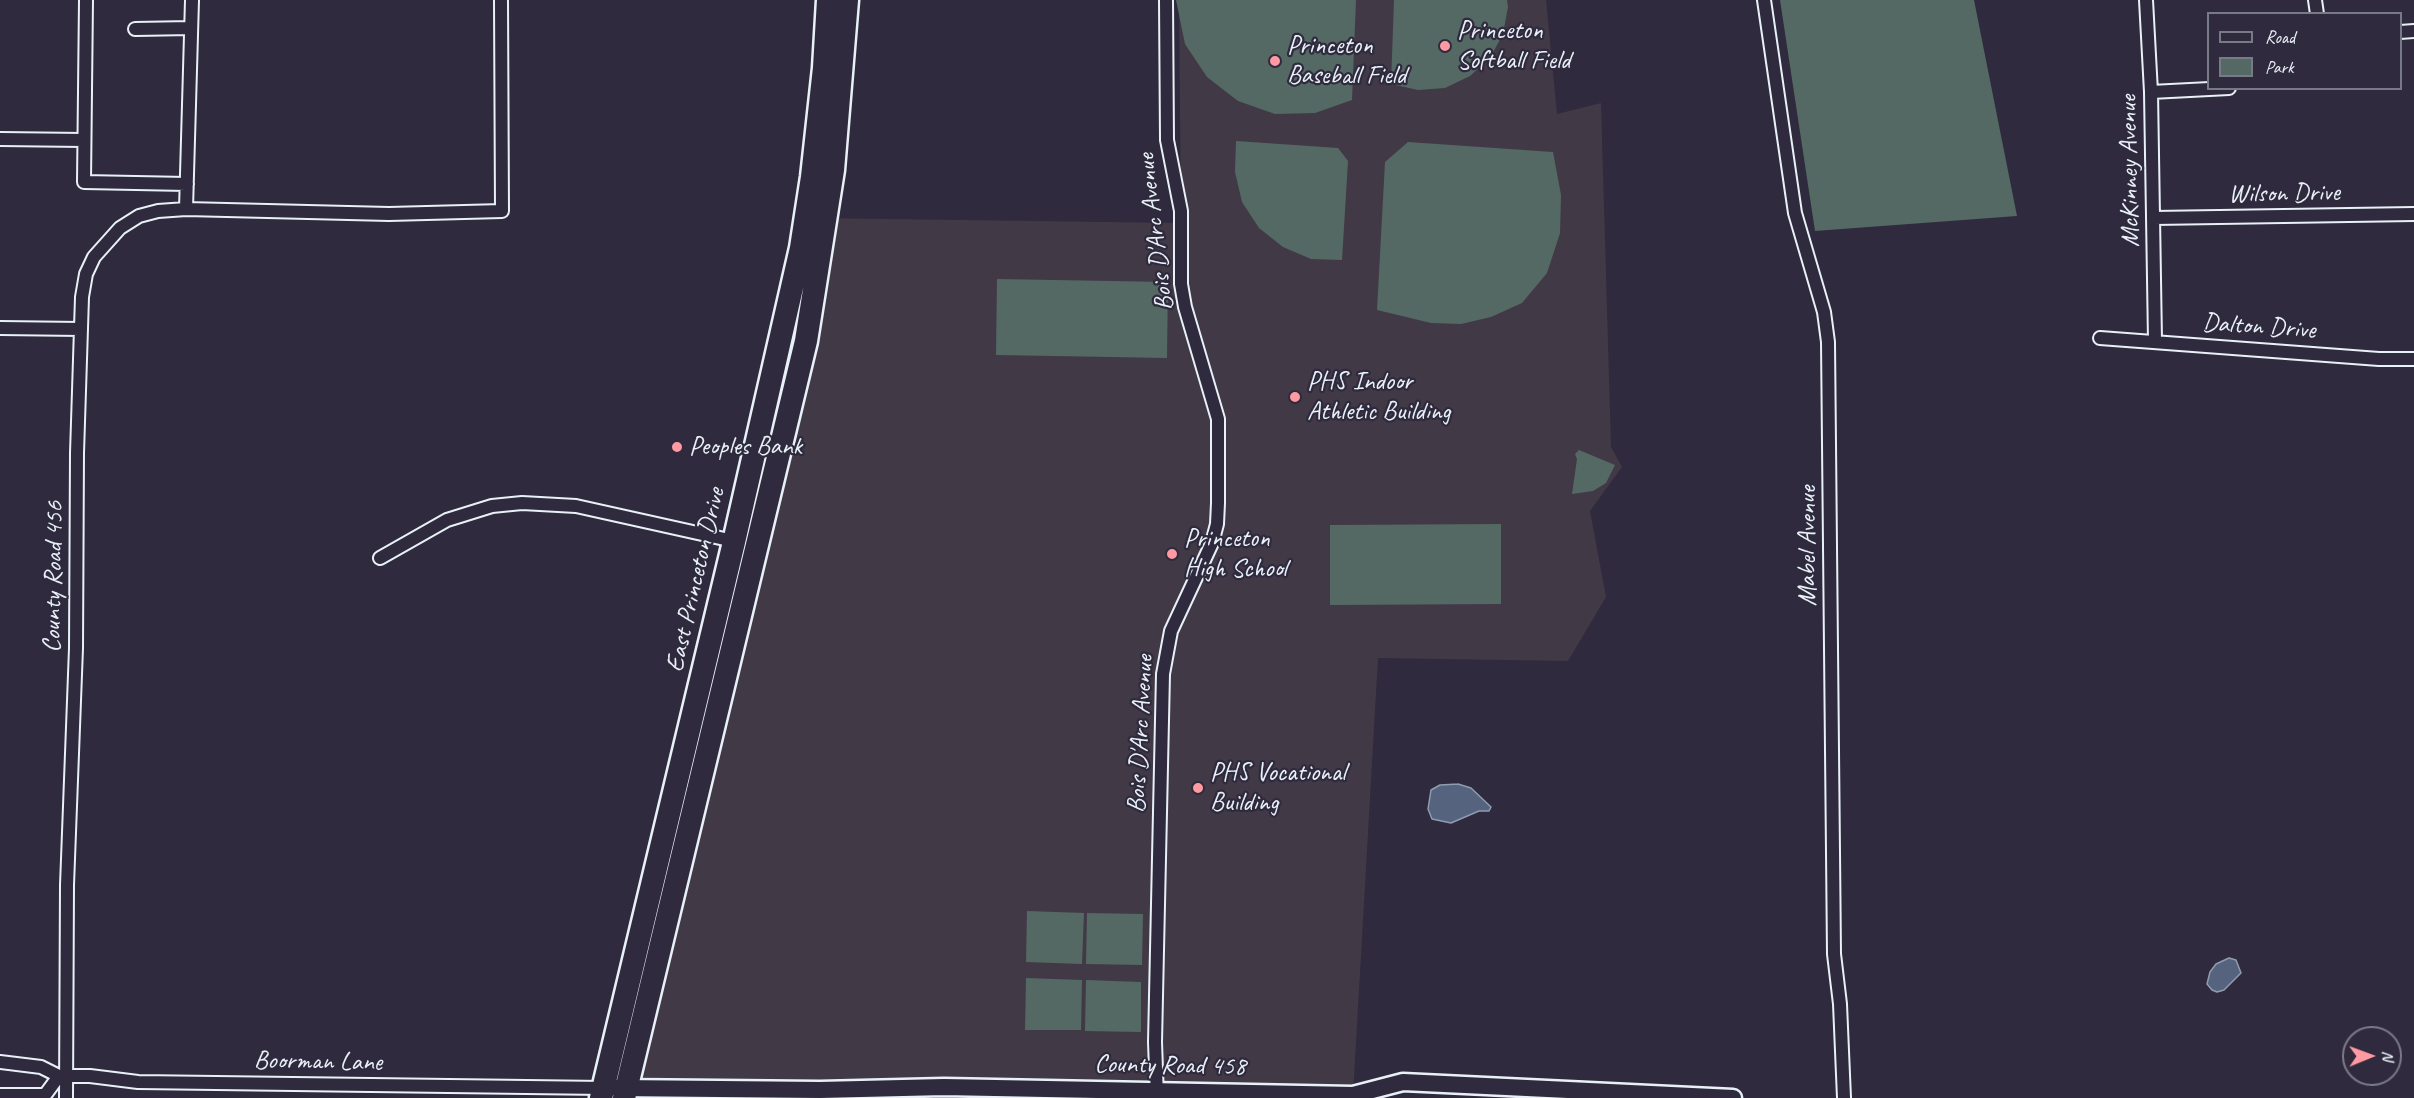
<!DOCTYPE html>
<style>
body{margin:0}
#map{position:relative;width:2414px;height:1098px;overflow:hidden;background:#2f2a3d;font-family:Caveat,sans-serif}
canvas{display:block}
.legend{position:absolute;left:2207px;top:12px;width:195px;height:78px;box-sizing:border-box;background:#2f2a3d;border:2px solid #797a88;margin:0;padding:8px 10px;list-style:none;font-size:18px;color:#e8f1f8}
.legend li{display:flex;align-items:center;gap:12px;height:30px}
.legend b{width:30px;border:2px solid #797a88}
.north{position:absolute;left:2342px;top:1026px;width:60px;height:60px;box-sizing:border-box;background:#2f2a3d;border:2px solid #797a88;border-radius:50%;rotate:89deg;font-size:16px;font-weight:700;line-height:24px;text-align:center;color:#e8f1f8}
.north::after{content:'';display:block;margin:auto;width:21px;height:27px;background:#ff9aa2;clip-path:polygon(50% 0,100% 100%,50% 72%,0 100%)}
</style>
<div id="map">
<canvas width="2414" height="1098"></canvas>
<ul class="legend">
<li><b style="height:8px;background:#2f2a3d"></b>Road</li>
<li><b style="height:16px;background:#546963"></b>Park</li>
</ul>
<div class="north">N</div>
</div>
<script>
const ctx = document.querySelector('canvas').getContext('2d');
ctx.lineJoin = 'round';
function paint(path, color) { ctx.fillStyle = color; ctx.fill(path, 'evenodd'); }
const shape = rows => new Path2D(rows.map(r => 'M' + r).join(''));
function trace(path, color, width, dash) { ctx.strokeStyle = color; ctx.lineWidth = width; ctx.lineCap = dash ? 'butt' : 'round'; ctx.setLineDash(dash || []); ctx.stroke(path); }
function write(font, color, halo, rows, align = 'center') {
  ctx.font = font + ' Caveat,sans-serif'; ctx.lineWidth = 4.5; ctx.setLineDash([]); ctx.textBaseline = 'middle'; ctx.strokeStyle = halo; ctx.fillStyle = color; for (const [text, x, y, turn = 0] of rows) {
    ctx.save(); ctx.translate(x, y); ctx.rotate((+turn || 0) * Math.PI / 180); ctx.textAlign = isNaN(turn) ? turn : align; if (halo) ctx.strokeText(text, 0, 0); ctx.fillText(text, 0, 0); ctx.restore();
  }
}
paint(shape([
 [1179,0,1546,0,1557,114,1601,103,1611,447,1622,467,1590,511,1606,597,1568,661,1378,658,1353,1095,869,1091,642,1077,812,218,1181,223]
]), '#423947');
paint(shape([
 [1176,0,1356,0,1352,100,1315,113,1275,114,1238,101,1207,77,1185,44],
 [1394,0,1507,0,1508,7,1503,34,1490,58,1470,76,1445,88,1418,90,1391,84],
 [1780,0,1974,0,2017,216,1815,231],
 [1236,141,1338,148,1348,161,1342,260,1311,259,1283,247,1259,228,1242,202,1235,172],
 [1408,142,1553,152,1561,195,1560,233,1547,273,1522,303,1491,317,1461,324,1431,323,1377,310,1385,162],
 [997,279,1168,282,1167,358,996,355],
 [1579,450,1615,465,1606,483,1593,491,1572,494,1577,459,1575,454],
 [1501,524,1501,604,1330,605,1330,525],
 [1027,911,1084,913,1082,964,1026,962],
 [1087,913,1143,914,1142,965,1086,964],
 [1026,978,1082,980,1081,1030,1025,1030],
 [1086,980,1141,982,1141,1032,1085,1031]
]), '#546963');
const water = shape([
 [1458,784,1471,788,1491,807,1489,811,1479,811,1451,823,1432,819,1428,809,1431,790,1440,785,1458,784],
 [2229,958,2236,960,2241,973,2224,990,2217,992,2212,990,2207,984,2210,972,2216,964,2229,958]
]);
paint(water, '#55637e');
trace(water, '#909caf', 1.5);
const street = shape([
 [86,0,84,182,187,184],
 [1764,0,1795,213,1824,312,1828,342,1834,954,1840,1004,1844,1098],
 [2146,0,2151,92,2155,341],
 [2315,0,2317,14],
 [135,29,191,28],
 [2400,32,2414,31],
 [2151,92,2229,88],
 [0,139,84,140],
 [186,209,192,0],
 [2154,218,2414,214],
 [0,328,81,329],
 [2100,338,2379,359,2414,359],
 [380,558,447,520,492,506,522,503,576,506,738,542],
 [0,1062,41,1067,59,1076,90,1076,138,1082,604,1088],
 [0,1095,45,1095,59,1076],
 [1157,1097,1155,1042,1163,674,1171,631,1212,543,1217,524,1218,503,1218,419,1185,307,1181,284,1181,211,1167,140,1166,0],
 [66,1098,67,885,76,648,77,453,82,297,86,274,94,257,120,228,139,216,158,211,186,209,389,214,502,211,501,0]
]);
const secondary = shape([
 [617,1088,820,1090,944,1087,1353,1095,1403,1082,1733,1098]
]);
const highway = shape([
 [601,1098,734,542,801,248,812,177,824,68,828,0],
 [624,1098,806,341,833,170,847,0]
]);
trace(street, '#e8f1f8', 16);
trace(secondary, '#e8f1f8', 21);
trace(highway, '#e8f1f8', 27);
trace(street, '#2f2a3d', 12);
trace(secondary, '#2f2a3d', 16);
trace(highway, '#2f2a3d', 22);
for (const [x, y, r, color] of [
 [1445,46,6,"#ff9aa2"],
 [1275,61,6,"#ff9aa2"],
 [1295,397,6,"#ff9aa2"],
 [677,447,6,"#ff9aa2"],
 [1172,554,6,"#ff9aa2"],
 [1198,788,6,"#ff9aa2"]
]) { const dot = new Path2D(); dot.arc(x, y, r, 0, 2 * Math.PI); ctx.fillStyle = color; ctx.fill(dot); trace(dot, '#2f2a3d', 2); }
write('26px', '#e8f1f8', '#2f2a3d', [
 ["Princeton",1457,31],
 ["Softball Field",1457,61],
 ["Princeton",1287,46],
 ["Baseball Field",1287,76],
 ["PHS Indoor",1307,382],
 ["Athletic Building",1307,412],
 ["Peoples Bank",689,447],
 ["Princeton",1184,539],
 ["High School",1184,569],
 ["PHS Vocational",1210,773],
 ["Building",1210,803]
], 'left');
write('26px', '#e8f1f8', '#2f2a3d', [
 ["McKinney Avenue",2130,171,-91],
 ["Wilson Drive",2284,194,-1],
 ["Bois D'Arc Avenue",1156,232,-97],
 ["Dalton Drive",2259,327,4],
 ["Mabel Avenue",1808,546,-90],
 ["County Road 456",54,577,-89],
 ["East Princeton Drive",696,580,-77],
 ["Bois D'Arc Avenue",1141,734,-87],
 ["Boorman Lane",318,1062,1],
 ["County Road 458",1170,1066,1]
]);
</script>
